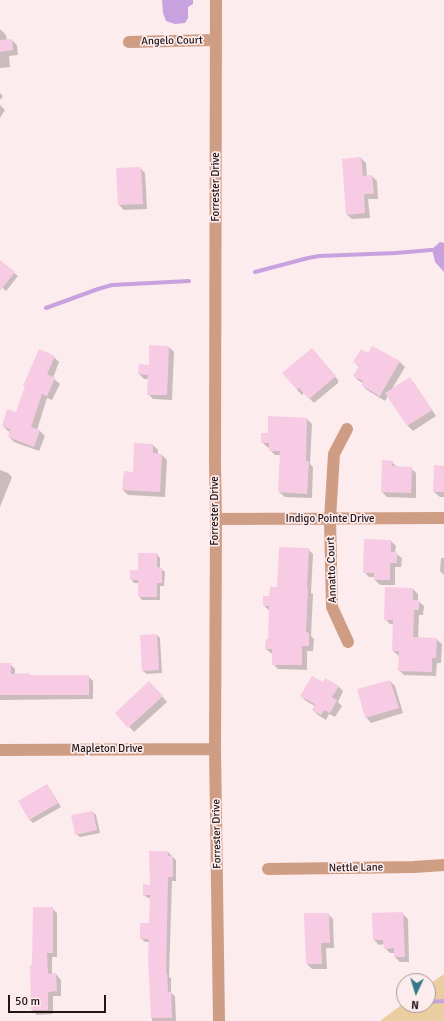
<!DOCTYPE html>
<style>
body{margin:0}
#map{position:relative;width:444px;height:1021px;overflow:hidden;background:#fdeced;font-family:Signika,sans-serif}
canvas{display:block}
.north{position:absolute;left:396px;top:973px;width:40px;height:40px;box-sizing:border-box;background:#fdeced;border:1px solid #a69697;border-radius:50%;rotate:184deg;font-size:11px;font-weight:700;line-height:16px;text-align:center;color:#241617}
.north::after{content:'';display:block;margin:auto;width:14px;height:18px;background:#357889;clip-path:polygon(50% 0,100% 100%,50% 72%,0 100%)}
.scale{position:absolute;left:8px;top:995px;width:98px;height:18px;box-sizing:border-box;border:2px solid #241617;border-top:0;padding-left:5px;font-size:12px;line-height:14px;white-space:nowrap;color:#241617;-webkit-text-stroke:3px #fdeced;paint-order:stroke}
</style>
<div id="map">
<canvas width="444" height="1021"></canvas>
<div class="north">N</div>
<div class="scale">50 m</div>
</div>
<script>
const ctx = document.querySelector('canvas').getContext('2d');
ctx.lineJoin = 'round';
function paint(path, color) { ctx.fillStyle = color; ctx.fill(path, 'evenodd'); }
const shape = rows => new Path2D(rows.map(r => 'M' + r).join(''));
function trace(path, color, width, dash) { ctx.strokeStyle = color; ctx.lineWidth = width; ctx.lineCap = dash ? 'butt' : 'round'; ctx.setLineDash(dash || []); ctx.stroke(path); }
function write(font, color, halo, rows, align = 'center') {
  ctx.font = font + ' Signika,sans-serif'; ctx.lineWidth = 3.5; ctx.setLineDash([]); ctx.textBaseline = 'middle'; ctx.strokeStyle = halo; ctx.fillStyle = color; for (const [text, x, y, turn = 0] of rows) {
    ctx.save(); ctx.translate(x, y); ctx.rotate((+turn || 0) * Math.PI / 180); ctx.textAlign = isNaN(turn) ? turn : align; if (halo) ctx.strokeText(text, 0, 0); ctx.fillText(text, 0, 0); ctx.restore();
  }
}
paint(shape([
 [444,974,444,1021,380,1021,404,1003,404,1005,428,1005,428,985]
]), '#eacea1');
paint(shape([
 [162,0,193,0,193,4,188,7,188,18,185,23,175,24,166,21,163,13],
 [440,242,444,243,444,272,435,262,432,249]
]), '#c8a1df');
paint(shape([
 [0,30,1,30,6,35,7,41,12,40,17,45,18,55,9,56,10,67,0,68],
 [0,93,3,96,0,100],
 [0,105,5,110,0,118],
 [361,158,366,163,367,177,372,176,377,181,378,199,368,199,370,218,352,219,346,214],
 [140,168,145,173,147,209,124,210,119,205],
 [0,262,18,276,6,291,0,286],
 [169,347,174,352,172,400,153,399,148,394,149,379,144,379,139,374,150,366],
 [373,347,400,362,405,367,392,389,409,378,414,383,436,416,413,431,408,426,388,396,385,401,367,390,362,385,363,383,359,381,354,376,359,367,354,362,369,354],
 [317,355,338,380,338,383,314,403,304,393,302,395,297,390],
 [54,357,59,362,53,378,60,384,52,400,47,398,37,430,40,431,45,436,39,451,14,442,9,437,10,432,8,431,3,426,17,413],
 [307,419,312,424,310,464,313,467,312,498,285,497,279,492,281,455,275,455,270,450,270,448,267,447,262,442,268,434],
 [135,444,153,445,158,450,158,455,162,455,167,460,165,497,128,495,123,490,134,473],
 [392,462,397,467,411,468,416,473,416,498,387,497,382,492],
 [444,467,444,497,440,497,434,492],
 [0,470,8,473,12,477,0,507],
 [391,541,396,546,395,553,402,558,401,567,395,567,395,585,380,585,375,580,375,577,369,577,364,572],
 [308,549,313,554,311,593,313,594,311,636,314,639,313,651,307,651,307,670,278,669,273,664,273,654,272,654,266,649,269,640,270,611,264,606],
 [157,554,160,558,160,568,161,569,165,572,164,586,160,586,160,600,142,600,139,596,139,583,134,583,131,579],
 [441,558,444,558,444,575,440,571],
 [413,589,418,594,418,601,424,606,423,615,419,615,418,639,436,639,442,644,441,663,437,663,436,676,404,675,399,670,399,656,393,651,394,624,390,624,385,619],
 [157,635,160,638,162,673,147,674,143,671],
 [0,664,10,664,15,669,15,674,29,674,31,676,88,676,93,681,93,699,0,700],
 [390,681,395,686,403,713,371,723,366,717],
 [323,684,338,686,343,691,338,702,342,706,335,717,329,714,326,720,318,715,313,710,315,706,306,701,301,696],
 [154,687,167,702,134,732,116,713],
 [47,785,50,789,61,807,33,823,30,820,19,801],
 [93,812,96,815,100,833,80,837,76,834],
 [168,852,176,860,176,881,172,881,169,977,171,978,171,993,175,996,176,1021,152,1021,149,956,150,942,145,942,141,938,150,924,151,898,148,898,144,895,151,886],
 [52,908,57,913,57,957,52,957,52,974,56,974,61,980,61,996,53,996,53,1014,37,1015,32,1010,33,966],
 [328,914,333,919,334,948,326,948,327,969,312,969,307,964],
 [403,914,408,919,409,962,400,962,395,957,395,953,390,953,385,948,384,944,379,945,374,940]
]), '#0003');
trace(shape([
 [255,272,308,258,319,256,396,253,431,250,433,250,444,255],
 [46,308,98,289,112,285,189,281],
 [428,1002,444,1001]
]), '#c8a1df', 4);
paint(shape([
 [12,39,13,50,0,52,0,40],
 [361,157,363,176,372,175,374,194,364,194,365,213,346,215,342,159],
 [141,167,143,204,118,205,116,168],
 [0,260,15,272,0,291],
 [149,345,169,346,167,395,147,395,148,375,138,374,139,364,149,365],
 [372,346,400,361,378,399,378,395,361,385,363,381,353,376,359,366,353,362,361,349,368,353],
 [312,348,336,376,309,399,299,388,297,390,282,373],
 [39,349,55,356,47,374,55,378,47,396,42,394,31,427,40,430,34,447,8,437,10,429,2,426,7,409,16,412,25,386,23,386],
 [410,377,432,410,407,426,385,393],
 [268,416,307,418,306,461,309,461,307,494,278,492,280,451,269,451,269,443,261,443,261,433,268,433],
 [134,443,153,444,153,453,162,454,160,492,122,490,124,471,133,472],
 [382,460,393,461,392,466,412,467,411,493,381,492],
 [434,465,444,466,444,492,433,492],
 [364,539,391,540,391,552,397,552,397,563,390,563,390,580,374,580,374,573,363,573],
 [279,547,309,548,307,588,308,588,306,632,309,633,309,646,302,646,302,665,272,665,272,649,265,649,266,639,268,639,269,606,263,606,263,596,269,596,270,587,277,587],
 [138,553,157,553,157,567,162,568,162,583,157,583,157,597,138,597,138,580,130,580,130,570,138,570],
 [385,587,413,588,413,600,419,600,419,610,414,610,413,637,437,638,436,658,432,658,432,672,398,671,399,651,392,651,393,620,384,620],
 [157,634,159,670,142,671,140,635],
 [0,663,11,663,11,674,29,673,29,675,89,675,89,695,0,695],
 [312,676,323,682,325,678,339,686,332,697,337,700,330,713,324,710,321,715,312,710,315,704,300,696],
 [390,680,399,708,365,718,357,689],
 [149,681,163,696,128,728,115,713],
 [47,784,58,803,29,820,18,801],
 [93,811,97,830,75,835,71,815],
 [149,851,168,851,168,856,173,855,173,877,168,877,166,973,167,973,168,992,171,992,172,1018,151,1018,148,956,149,939,140,939,140,923,149,923,150,895,143,895,143,884,150,885],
 [33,907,53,907,53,953,47,953,48,974,56,973,57,991,48,992,48,1010,31,1010,30,965,32,965],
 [403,912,405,957,394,957,394,948,384,949,383,940,373,940,372,913],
 [304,913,329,913,330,943,321,943,322,964,306,964]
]), '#f7cbe3');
trace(shape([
 [216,0,215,464,216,519,215,749,219,1021],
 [129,42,216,40],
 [347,429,334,454,330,519,332,607,348,642],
 [216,519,444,518],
 [0,750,215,749],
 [268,869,414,867,444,865]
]), '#cf9d83', 12);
write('11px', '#241617', '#fdeced', [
 ["Angelo Court",172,41,-1],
 ["Forrester Drive",216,187,-90],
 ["Forrester Drive",215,511,-90],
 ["Indigo Pointe Drive",330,519],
 ["Annatto Court",332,570,-92],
 ["Mapleton Drive",107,749],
 ["Forrester Drive",217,834,-91],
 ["Nettle Lane",356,868,-1]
]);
</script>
